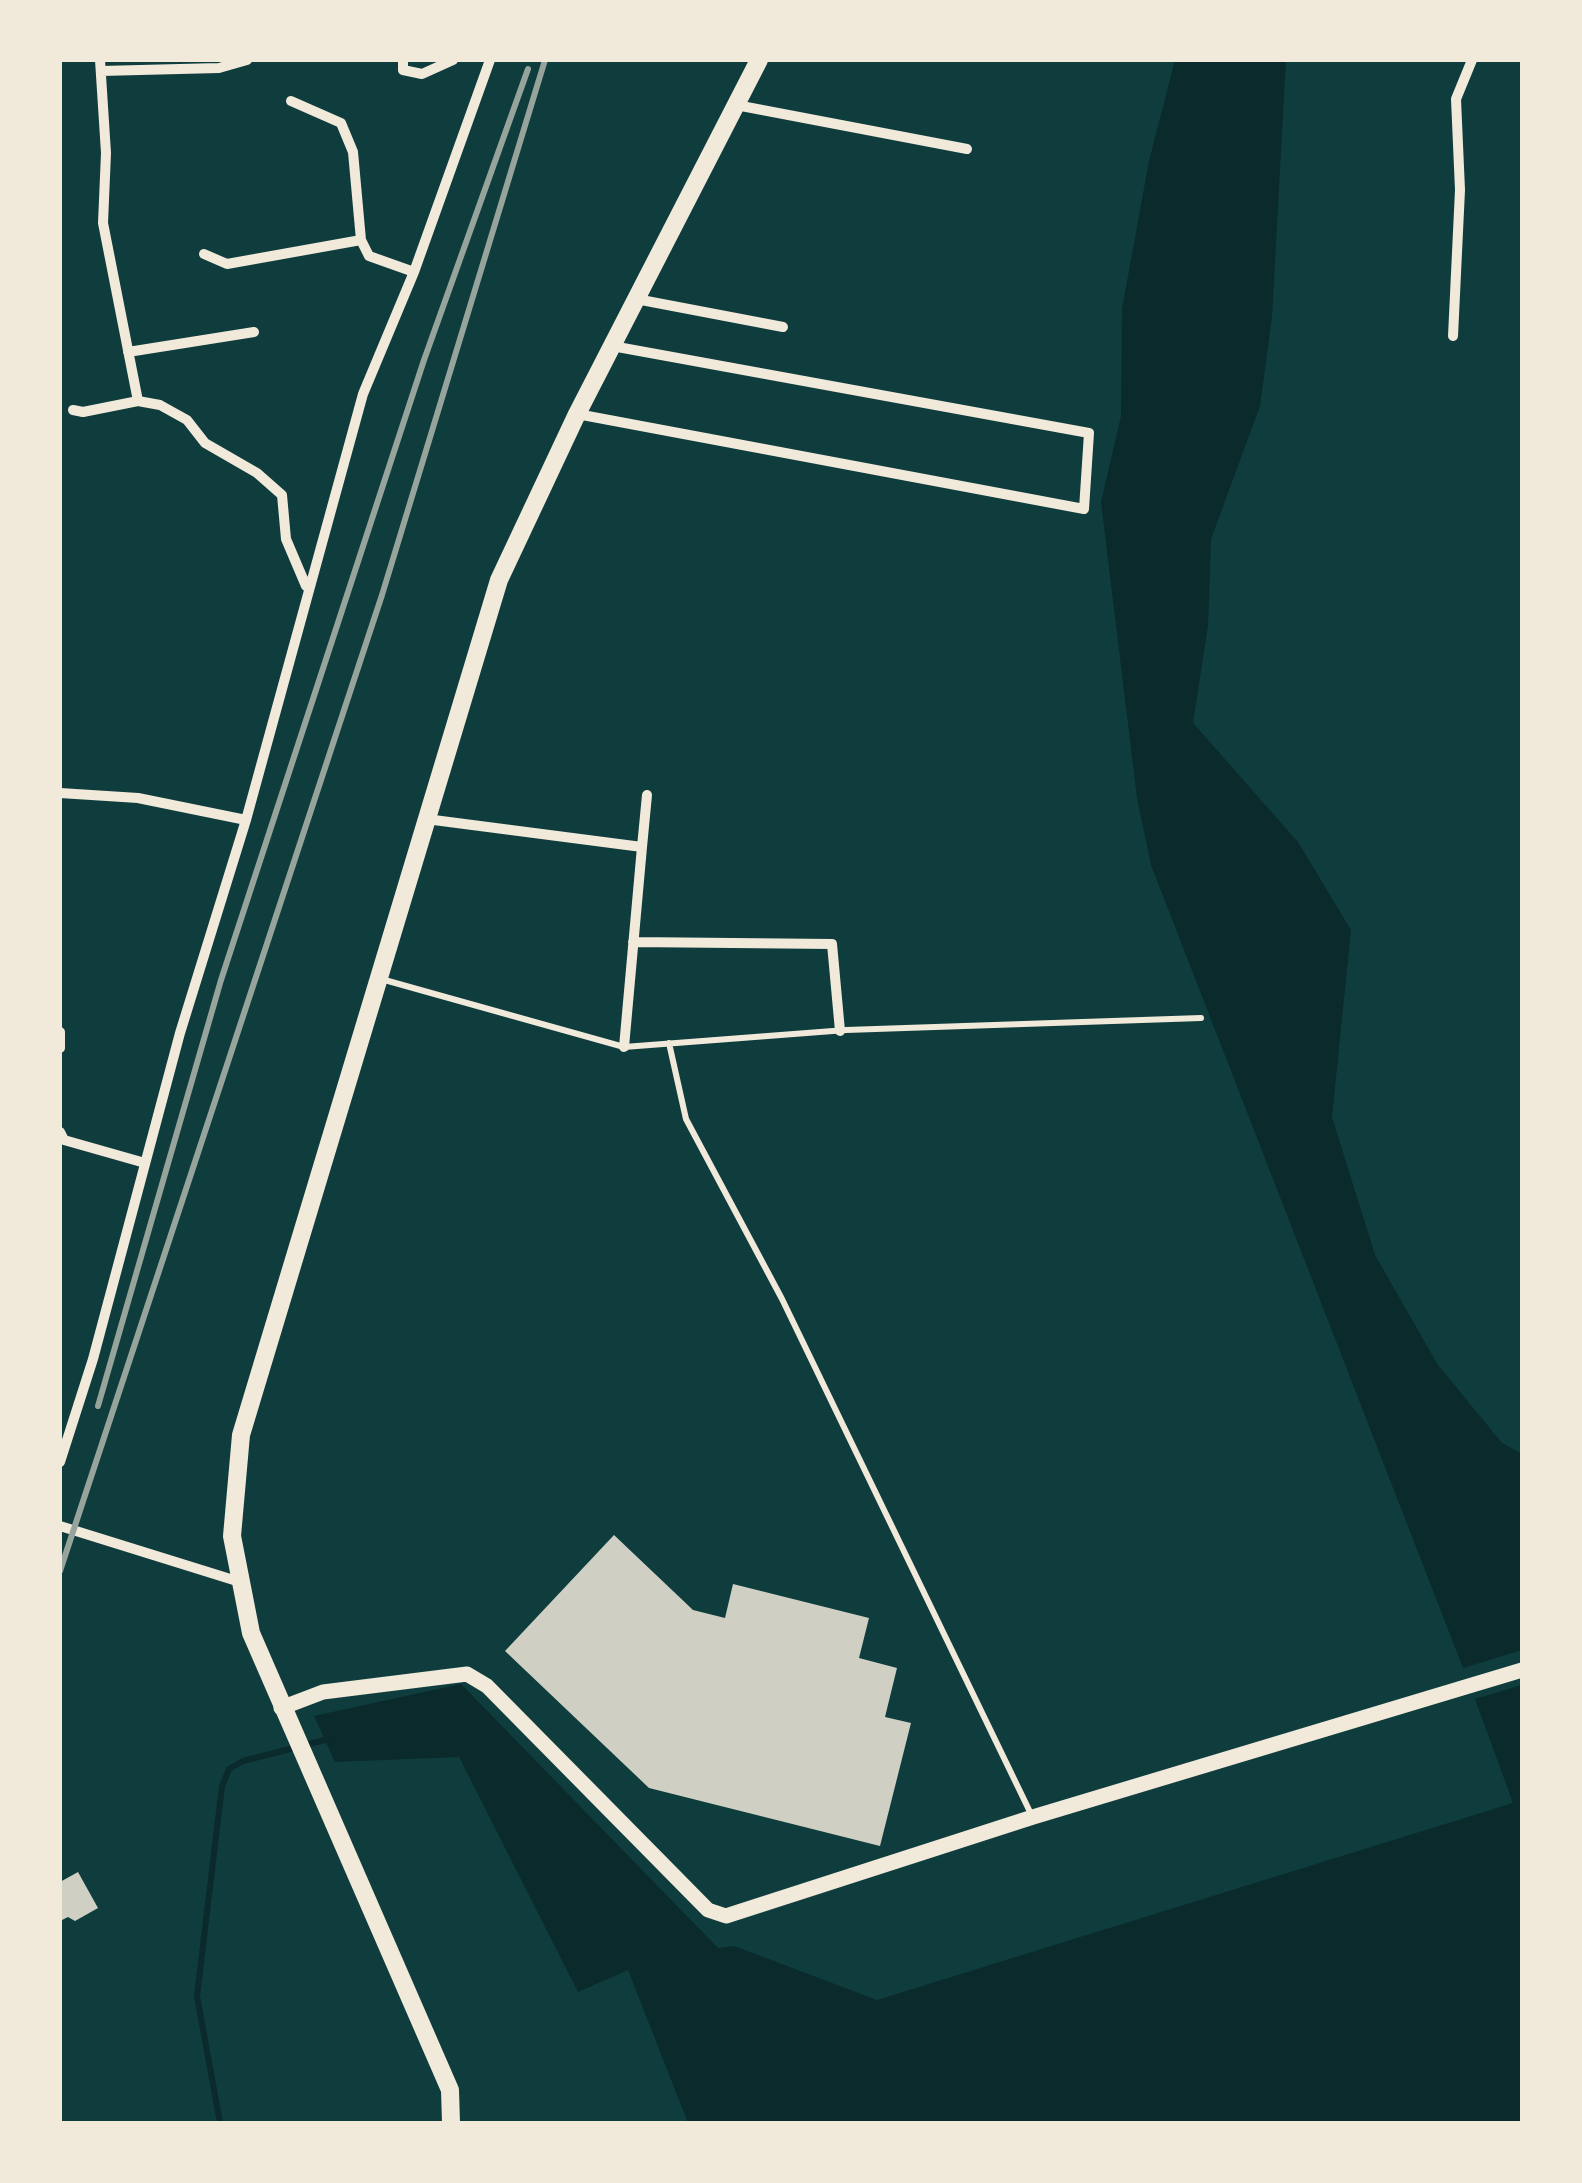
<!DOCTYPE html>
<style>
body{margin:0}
#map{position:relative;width:1582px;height:2183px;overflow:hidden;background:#0f3d3e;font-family:Jost,sans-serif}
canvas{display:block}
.frame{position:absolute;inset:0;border:62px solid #f1e9da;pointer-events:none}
</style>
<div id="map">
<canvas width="1582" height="2183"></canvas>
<div class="frame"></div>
</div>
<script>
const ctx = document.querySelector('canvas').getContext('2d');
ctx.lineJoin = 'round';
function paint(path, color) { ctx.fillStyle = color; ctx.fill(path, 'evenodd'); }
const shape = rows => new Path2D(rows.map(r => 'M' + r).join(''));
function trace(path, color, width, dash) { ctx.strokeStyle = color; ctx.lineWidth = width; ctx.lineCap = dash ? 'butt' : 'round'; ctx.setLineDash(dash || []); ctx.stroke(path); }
paint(shape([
 [1175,60,1286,60,1272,317,1260,406,1211,539,1208,626,1193,723,1298,842,1351,930,1332,1117,1375,1255,1438,1365,1502,1443,1522,1454,1522,1650,1463,1668,1151,865,1137,798,1101,502,1121,416,1122,309,1149,161],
 [461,1684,718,1948,734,1946,877,2000,1513,1803,1475,1699,1522,1685,1522,2123,688,2123,628,1970,578,1992,459,1757,335,1762,314,1716]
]), '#0a2a2b');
trace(shape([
 [220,2123,197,1996,222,1786,229,1769,243,1761,329,1739]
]), '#0a2a2b', 6);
paint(shape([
 [614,1535,693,1610,725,1618,733,1584,869,1618,859,1658,897,1668,885,1717,911,1723,880,1846,649,1788,505,1651],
 [78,1872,98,1908,75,1921,68,1917,60,1921,60,1882]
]), '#cfcfc3');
trace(shape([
 [381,979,624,1047,846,1030,1201,1018],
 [669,1043,686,1119,782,1299,1032,1816]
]), '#f1e9da', 6);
trace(shape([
 [100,60,106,153,103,223,138,401,160,405,187,420,205,443,257,473,282,495,286,539,306,586],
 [403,60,403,70,422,74,453,60],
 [101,71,219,68,247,60],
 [291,101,341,123,353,152,361,240],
 [736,105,967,149],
 [204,254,227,264,361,240,369,256,414,272],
 [636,299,783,327],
 [1453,336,1460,190,1456,99,1472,60],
 [128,352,254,332],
 [73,410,83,412,138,401],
 [577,414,1084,509,1089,433,612,346],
 [60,793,138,798,246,820],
 [426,819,642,847,647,795],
 [633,942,832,944,840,1031],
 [60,1032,60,1048],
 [624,1047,642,847],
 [60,1132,64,1140,145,1163],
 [60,1462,93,1359,180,1033,246,820,363,394,414,272,490,60],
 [60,1526,240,1582]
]), '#f1e9da', 10);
trace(shape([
 [281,1708,323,1692,467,1674,487,1686,708,1910,726,1916,1033,1817,1522,1670]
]), '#f1e9da', 15);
trace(shape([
 [451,2123,450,2090,251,1633,232,1536,241,1435,499,580,577,414,759,60]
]), '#f1e9da', 18);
trace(shape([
 [98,1406,221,980,424,360,528,69],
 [60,1571,382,595,545,60]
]), '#97a49c', 6);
</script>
